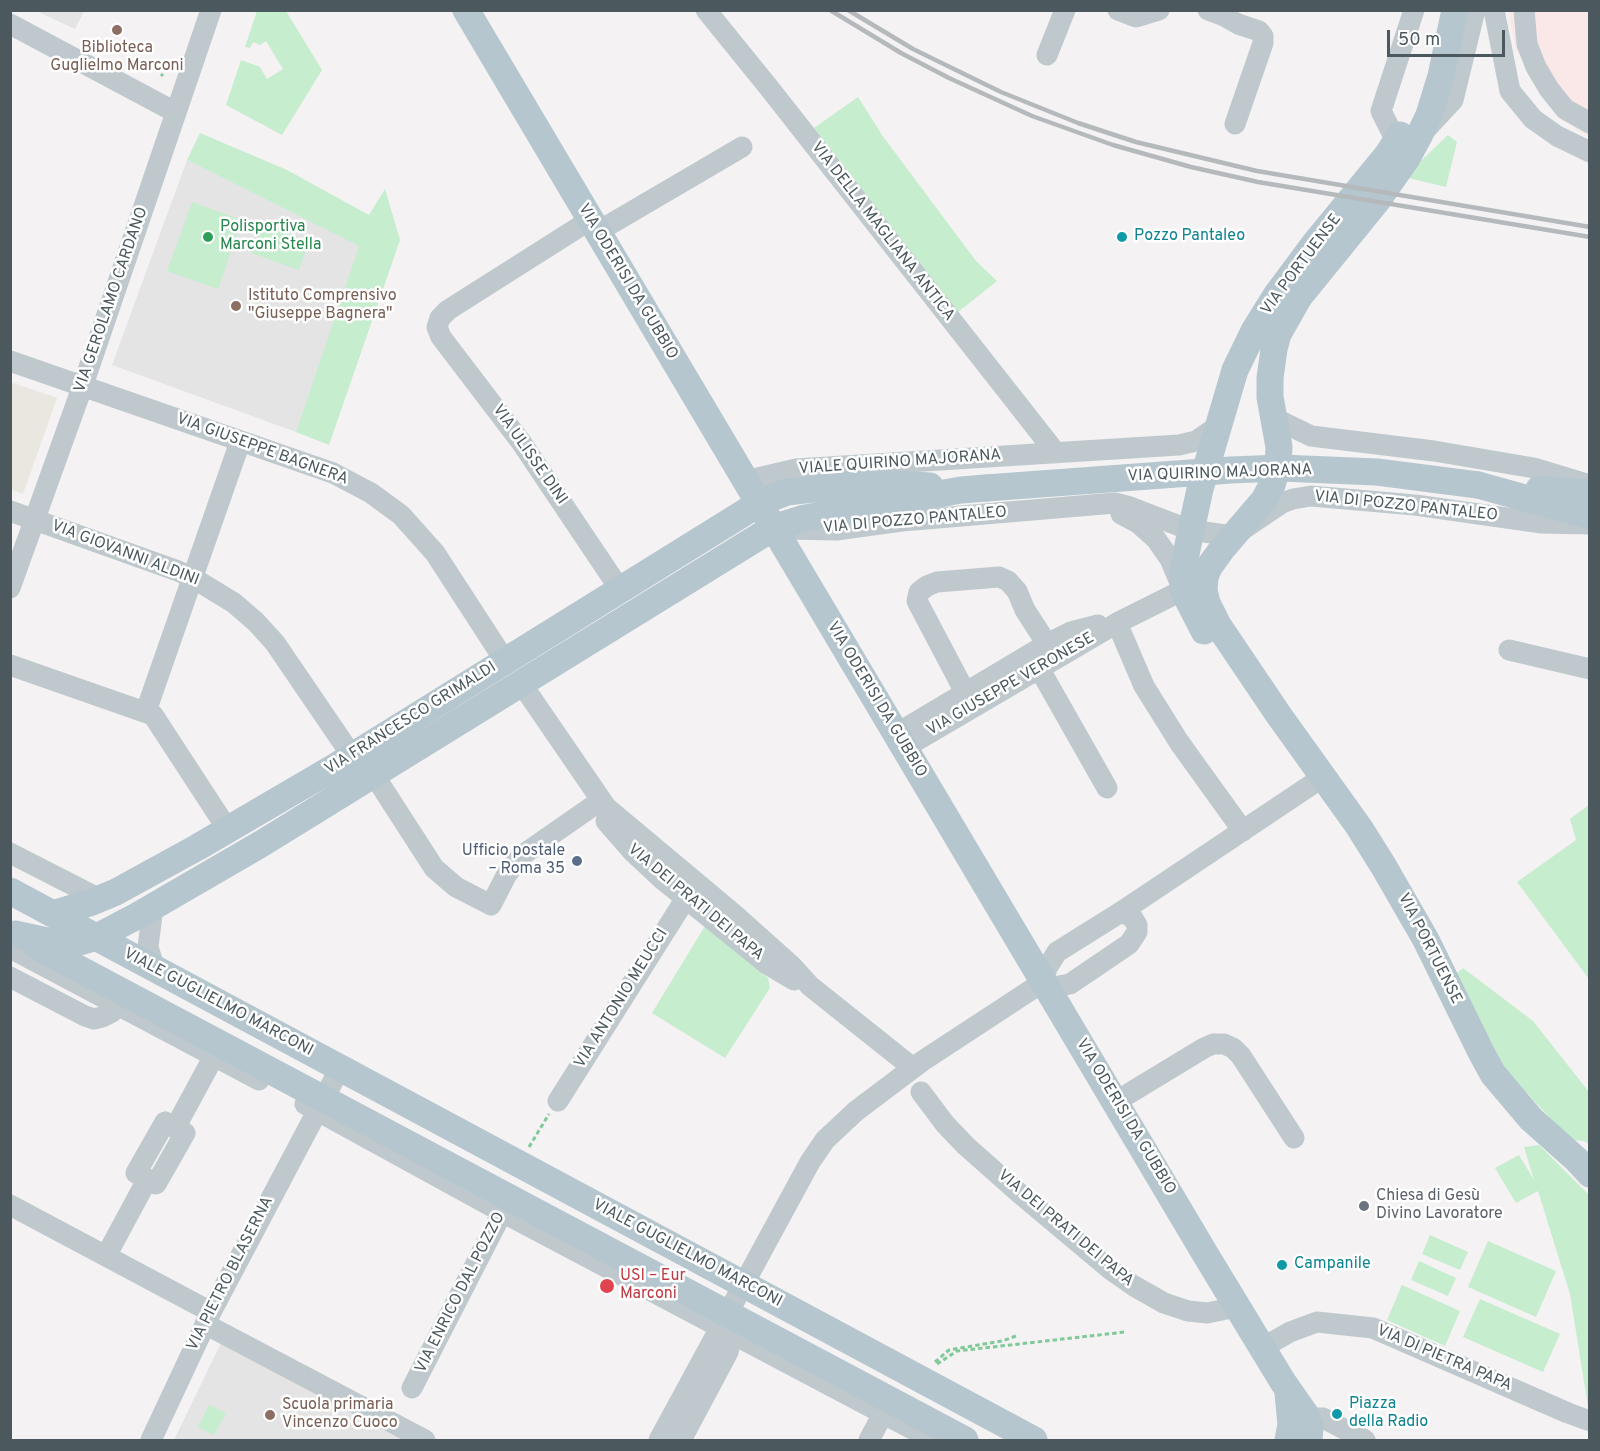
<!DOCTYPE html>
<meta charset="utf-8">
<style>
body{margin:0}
#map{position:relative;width:1600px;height:1451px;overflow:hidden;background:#f4f2f3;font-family:Overpass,sans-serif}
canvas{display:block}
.frame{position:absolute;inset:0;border:12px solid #4b595e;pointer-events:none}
.scale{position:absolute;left:1387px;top:30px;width:118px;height:27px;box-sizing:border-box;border:3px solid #4b595e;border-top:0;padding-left:8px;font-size:18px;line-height:21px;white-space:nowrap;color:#4b595e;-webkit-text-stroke:4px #fff;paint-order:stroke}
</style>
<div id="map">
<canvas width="1600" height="1451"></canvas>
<div class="frame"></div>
<div class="scale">50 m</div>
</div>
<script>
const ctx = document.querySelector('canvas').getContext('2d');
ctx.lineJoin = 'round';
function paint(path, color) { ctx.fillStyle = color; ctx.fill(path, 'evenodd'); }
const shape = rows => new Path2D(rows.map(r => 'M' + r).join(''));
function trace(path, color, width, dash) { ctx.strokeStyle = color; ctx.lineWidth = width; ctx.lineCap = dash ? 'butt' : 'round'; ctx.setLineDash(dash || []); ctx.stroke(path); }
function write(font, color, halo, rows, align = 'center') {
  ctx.font = font + ' Overpass,sans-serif'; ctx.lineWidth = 5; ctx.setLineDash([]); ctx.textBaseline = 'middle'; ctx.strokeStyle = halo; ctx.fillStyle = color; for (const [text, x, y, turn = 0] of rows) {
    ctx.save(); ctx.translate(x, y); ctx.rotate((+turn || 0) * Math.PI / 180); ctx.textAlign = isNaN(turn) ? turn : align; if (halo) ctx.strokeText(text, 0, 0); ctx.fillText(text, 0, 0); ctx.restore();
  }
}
paint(shape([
 [10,382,57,398,23,494,11,489]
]), '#eae6e0');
paint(shape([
 [36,11,84,10,84,11,75,29],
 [187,160,360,246,296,432,112,365],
 [221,1343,402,1440,174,1440]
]), '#e5e4e4');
paint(shape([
 [1508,11,1589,11,1589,137,1561,119,1516,50]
]), '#fae7e8');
paint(shape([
 [257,11,286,11,322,70,282,135,226,105,241,60,260,67,267,79,283,69,266,41,260,45,253,42,250,48,245,47],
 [858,97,882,135,976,261,997,281,958,312,814,128],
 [200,133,287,170,369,215,385,189,400,240,329,445,296,432,359,246,187,160],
 [1448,135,1457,142,1446,187,1404,177],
 [192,202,242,220,218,289,167,271],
 [262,224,309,241,299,270,251,253],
 [1589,805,1589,979,1517,882,1576,840,1570,819],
 [705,926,768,978,770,988,725,1058,652,1013],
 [1463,968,1533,1021,1589,1092,1589,1144,1584,1141,1570,1140,1506,1070,1455,975],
 [1539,1145,1589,1195,1589,1413,1570,1294,1538,1191,1516,1203,1495,1168,1519,1155,1534,1180,1524,1147],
 [1430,1235,1468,1252,1460,1270,1422,1254],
 [1488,1241,1556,1271,1536,1317,1468,1287],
 [1419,1261,1456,1278,1448,1296,1411,1280],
 [1402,1285,1460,1311,1445,1346,1387,1320],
 [1480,1299,1560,1334,1543,1372,1463,1337],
 [209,1405,226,1413,214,1435,198,1427]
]), '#c6edce');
trace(shape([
 [161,74,163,76],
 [529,1147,549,1114],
 [935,1362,949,1350,1002,1341,1016,1336],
 [937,1364,957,1351,1125,1332]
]), '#80c998', 3, [4.5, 3]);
trace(shape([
 [706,10,770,89,1056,453],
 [1118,10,1136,17,1159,10],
 [1208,10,1224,16,1238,24,1259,31,1263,36,1263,43,1235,124],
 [1494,10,1510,91,1533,119,1557,136,1590,152],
 [1524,10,1527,44,1536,67,1549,89,1565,109,1590,123],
 [10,24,175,112],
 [1047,55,1065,10],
 [1426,129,1453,100,1475,10],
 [1396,141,1381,111,1414,10],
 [590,220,448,310,440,318,437,327,441,337,521,442,621,591],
 [597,232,742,147],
 [10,361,333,473,371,493,401,515,435,553,505,661],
 [1274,418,1311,436,1434,451,1534,468,1590,485],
 [745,481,796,469,1179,445,1196,441,1219,425],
 [10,511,178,571,193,578,234,603,256,622,275,643,352,756],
 [785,529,836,530,902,521,1115,503,1130,507,1190,530,1233,536,1282,503,1293,499,1311,496,1415,505,1542,523,1590,524],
 [10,588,83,385,211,10],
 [1117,623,1144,686,1179,742,1243,831],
 [1509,650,1590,669],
 [10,665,153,715,228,830],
 [1039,668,1107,788],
 [521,683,606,807,735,915,792,966,810,986,913,1068],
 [965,692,917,601,919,592,927,586,937,582,999,577,1008,581,1017,591,1025,610,1047,644],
 [146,711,240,442],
 [896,734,1047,644,1071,632,1098,625],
 [904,748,1117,623,1183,590,1170,559,1156,539,1138,523,1121,514],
 [374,775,434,868,456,887,491,905,507,874,521,856,600,801],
 [606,821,633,852,662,879,767,964,794,980],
 [10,853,100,899],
 [153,907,148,947,155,970],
 [10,948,259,1080],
 [10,977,85,1016,94,1019,102,1017,112,1012,124,995],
 [1043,982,1047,968,1057,952,1121,912,1323,777],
 [1043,982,1053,987,1070,984,1129,944,1137,932,1137,925,1132,917,1121,912],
 [921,1092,945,1124,966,1146,1018,1192,1111,1270,1134,1286,1164,1303,1188,1311,1207,1313,1237,1307],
 [558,1101,686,898],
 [1115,1102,1204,1048,1213,1044,1224,1044,1233,1048,1241,1056,1294,1138],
 [305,1104,502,1212,933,1440],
 [165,1122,185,1133,156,1184,136,1173,165,1122],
 [175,1128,220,1045],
 [10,1205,211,1312],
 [106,1256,147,1180],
 [205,1324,425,1440],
 [1262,1348,1290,1332,1317,1322,1373,1328,1568,1413,1590,1421],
 [412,1388,508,1201],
 [1308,1418,1323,1418,1365,1440],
 [151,1440,211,1312,340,1068],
 [659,1440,810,1162,825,1140,856,1111,921,1062,1043,982],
 [681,1440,728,1352,731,1338,729,1322],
 [869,1440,883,1414]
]), '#bfc9cd', 21);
trace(shape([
 [466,10,1207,1257,1283,1382,1306,1415,1310,1427,1309,1440],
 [1455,10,1441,76,1429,115,1419,136,1407,158,1377,201,1299,297,1278,334,1274,349,1270,378,1270,397,1279,447,1278,466,1272,485,1264,500,1222,549,1209,567,1205,577,1204,590,1207,603,1218,625,1278,714,1359,827,1384,867,1426,940,1481,1052,1493,1074,1531,1119,1577,1160,1590,1174],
 [1478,485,1590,516],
 [1539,489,1590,493],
 [1204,631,1183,590,1183,568,1200,489,1235,370,1254,331,1277,294,1315,243,1388,154,1400,135],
 [10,891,1034,1440],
 [53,914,92,902,116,892,198,847,333,768,763,501,787,492,847,485,895,484,930,486],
 [15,934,61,944,76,943,97,937,137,916,261,844,773,528,805,518,961,490,986,488],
 [36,946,965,1440],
 [1288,1393,1291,1425,1288,1440]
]), '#b5c6ce', 27);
trace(shape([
 [830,10,901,53,949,78,1032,116,1113,145,1191,167,1258,182,1590,237],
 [848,10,913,49,1001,92,1078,123,1136,142,1257,171,1590,227]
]), '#b5b9bc', 4.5);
trace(shape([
 [986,488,1231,470,1281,468,1377,472,1478,485]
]), '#b5c6ce', 27);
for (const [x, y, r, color] of [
 [117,30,6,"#8d6e63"],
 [208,237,6,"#2e9e5b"],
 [1122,237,6,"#0f9aa8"],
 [236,306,6,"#8d6e63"],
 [577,861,6,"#5c6f8a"],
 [1364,1206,6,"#6b7280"],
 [1282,1265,6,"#0f9aa8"],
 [607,1286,8,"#e0444e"],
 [1337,1414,6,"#0f9aa8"],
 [270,1415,6,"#8d6e63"]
]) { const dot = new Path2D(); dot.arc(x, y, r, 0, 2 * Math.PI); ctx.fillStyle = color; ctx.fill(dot); trace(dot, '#fff', 2); }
write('16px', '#785e54', '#fff', [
 ["Biblioteca",117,49,"center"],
 ["Guglielmo Marconi",117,67,"center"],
 ["Istituto Comprensivo",248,297],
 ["\"Giuseppe Bagnera\"",248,315],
 ["Scuola primaria",282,1406],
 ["Vincenzo Cuoco",282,1424]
], 'left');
write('16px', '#27864d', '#fff', [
 ["Polisportiva",220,228],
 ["Marconi Stella",220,246]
], 'left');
write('16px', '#4b595e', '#fff', [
 ["VIA DELLA MAGLIANA ANTICA",882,232,52],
 ["VIA PORTUENSE",1302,265,-53],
 ["VIA ODERISI DA GUBBIO",627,282,59],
 ["VIA GEROLAMO CARDANO",112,300,-71],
 ["VIA GIUSEPPE BAGNERA",262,450,20],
 ["VIA ULISSE DINI",529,455,55],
 ["VIALE QUIRINO MAJORANA",900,463,-4],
 ["VIA QUIRINO MAJORANA",1220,474,-2],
 ["VIA DI POZZO PANTALEO",1406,507,6],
 ["VIA DI POZZO PANTALEO",915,521,-5],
 ["VIA GIOVANNI ALDINI",125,554,21],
 ["VIA GIUSEPPE VERONESE",1011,685,-30],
 ["VIA ODERISI DA GUBBIO",876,700,59],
 ["VIA FRANCESCO GRIMALDI",411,719,-32],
 ["VIA DEI PRATI DEI PAPA",695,903,40],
 ["VIA PORTUENSE",1429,949,63],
 ["VIA ANTONIO MEUCCI",622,999,-58],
 ["VIALE GUGLIELMO MARCONI",218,1003,28],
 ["VIA ODERISI DA GUBBIO",1125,1117,59],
 ["VIA DEI PRATI DEI PAPA",1065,1229,40],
 ["VIALE GUGLIELMO MARCONI",687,1254,28],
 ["VIA PIETRO BLASERNA",231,1274,-63],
 ["VIA ENRICO DAL POZZO",461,1293,-63],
 ["VIA DI PIETRA PAPA",1444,1359,23]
]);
write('16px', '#0d838f', '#fff', [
 ["Pozzo Pantaleo",1134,237],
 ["Campanile",1294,1265],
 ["Piazza",1349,1405],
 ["della Radio",1349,1423]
], 'left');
write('16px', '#4e5e75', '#fff', [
 ["Ufficio postale",565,852],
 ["– Roma 35",565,870]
], 'right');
write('16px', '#5b616d', '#fff', [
 ["Chiesa di Gesù",1376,1197],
 ["Divino Lavoratore",1376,1215]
], 'left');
write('16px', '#be3a42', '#fff', [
 ["USI – Eur",620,1277],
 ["Marconi",620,1295]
], 'left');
</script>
